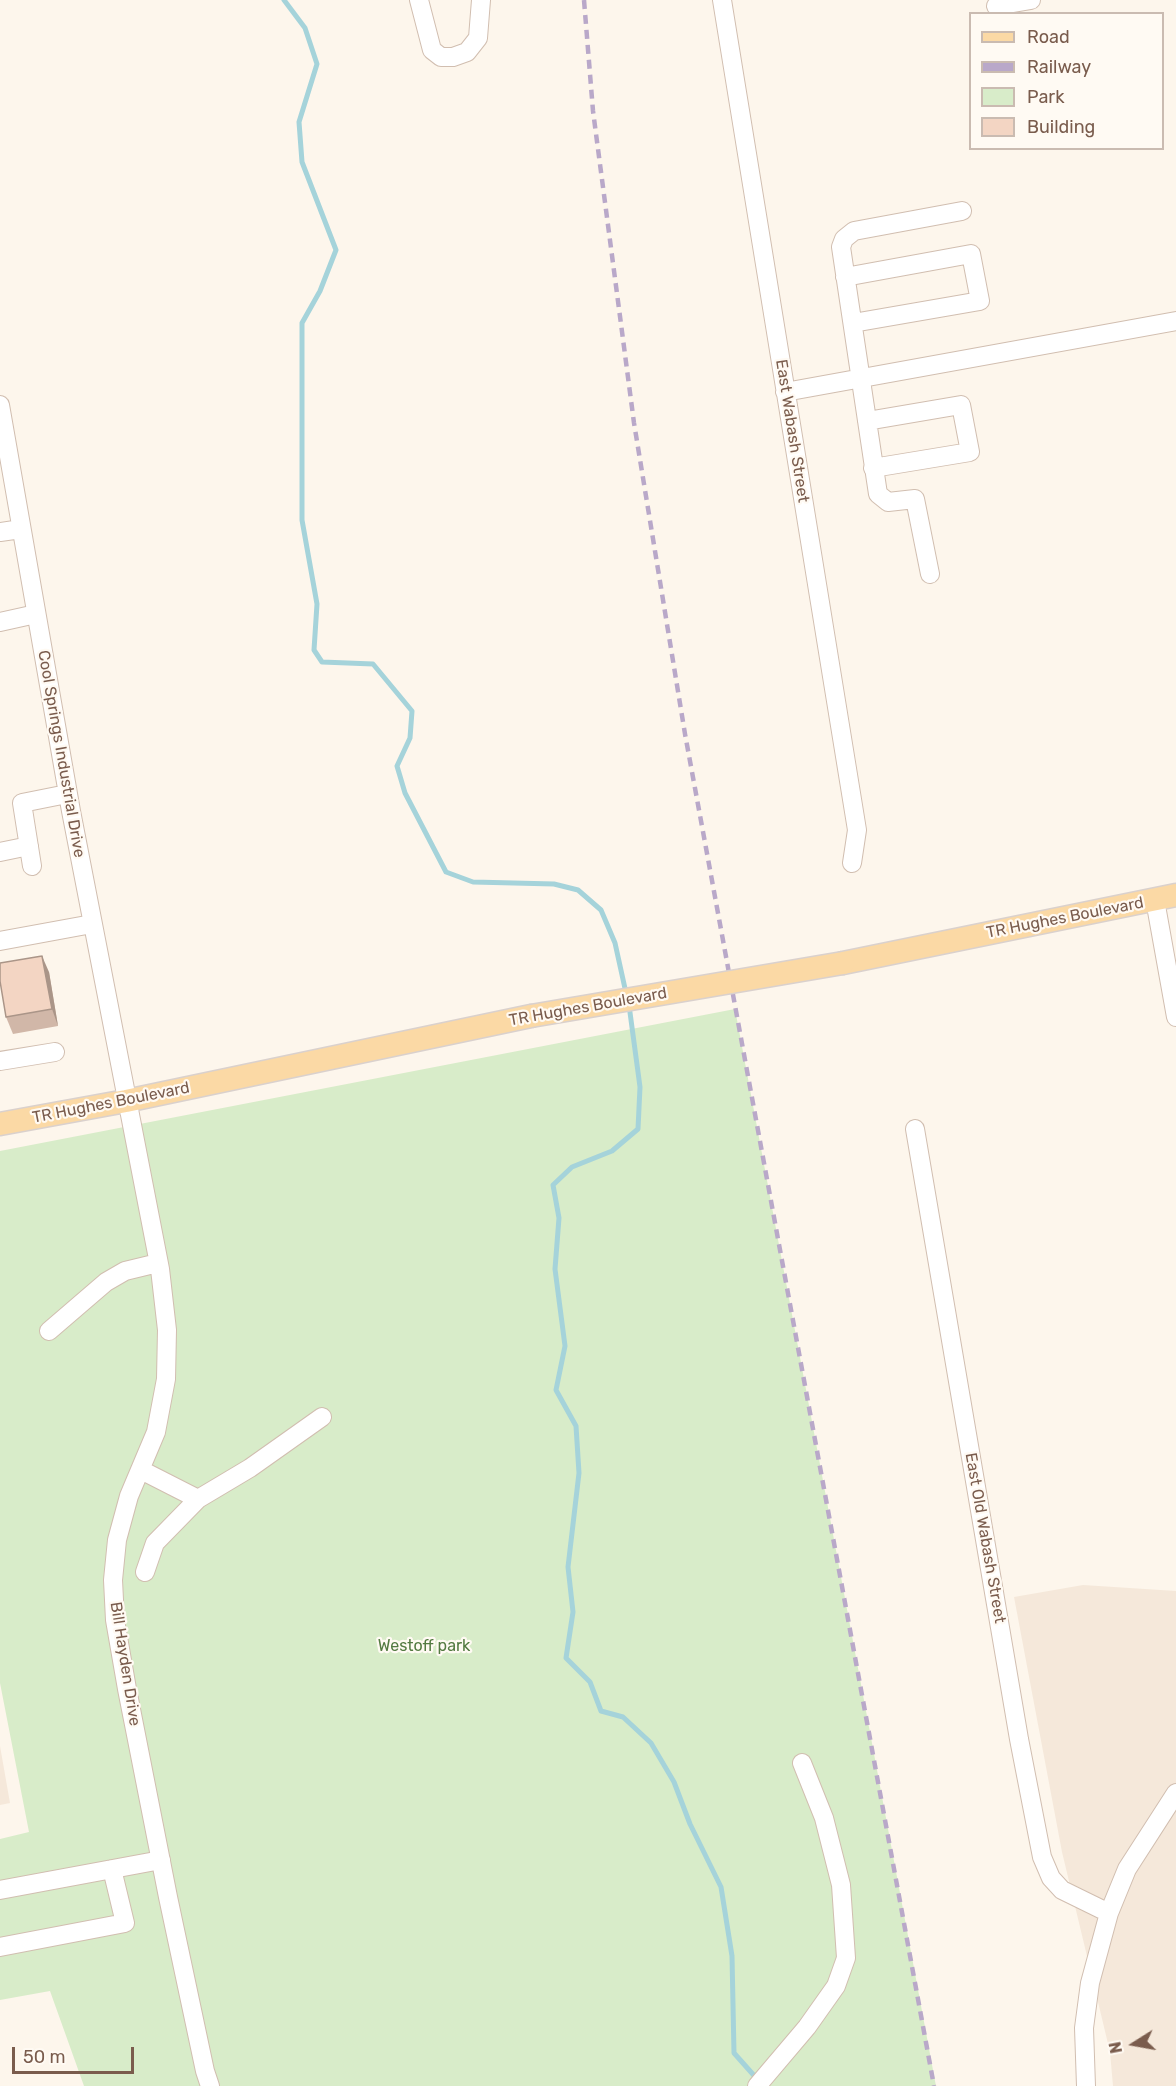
<!DOCTYPE html>
<style>
body{margin:0}
#map{position:relative;width:1176px;height:2086px;overflow:hidden;background:#fdf6ec;font-family:Rubik,sans-serif}
canvas{display:block}
.legend{position:absolute;left:969px;top:12px;width:195px;height:138px;box-sizing:border-box;background:#fffaf3;border:2px solid #cabbb1;margin:0;padding:8px 10px;list-style:none;font-size:18px;color:#7a5c4d}
.legend li{display:flex;align-items:center;gap:12px;height:30px}
.legend b{width:30px;border:2px solid #cabbb1}
.north{position:absolute;left:1104px;top:2014px;width:60px;height:60px;-webkit-text-stroke:4px #fffaf3;paint-order:stroke;rotate:259deg;font-size:16px;font-weight:700;line-height:24px;text-align:center;color:#7a5c4d}
.north::after{content:'';display:block;margin:auto;width:21px;height:27px;background:#7a5c4d;clip-path:polygon(50% 0,100% 100%,50% 72%,0 100%)}
.scale{position:absolute;left:12px;top:2047px;width:122px;height:27px;box-sizing:border-box;border:3px solid #7a5c4d;border-top:0;padding-left:8px;font-size:18px;line-height:21px;white-space:nowrap;color:#7a5c4d;-webkit-text-stroke:4px #fffaf3;paint-order:stroke}
</style>
<div id="map">
<canvas width="1176" height="2086"></canvas>
<ul class="legend">
<li><b style="height:8px;background:#fbd9a5"></b>Road</li>
<li><b style="height:8px;background:#b9a8c9"></b>Railway</li>
<li><b style="height:16px;background:#d8ecc9"></b>Park</li>
<li><b style="height:16px;background:#f3d5c3"></b>Building</li>
</ul>
<div class="north">N</div>
<div class="scale">50 m</div>
</div>
<script>
const ctx = document.querySelector('canvas').getContext('2d');
ctx.lineJoin = 'round';
function paint(path, color) { ctx.fillStyle = color; ctx.fill(path, 'evenodd'); }
const shape = rows => new Path2D(rows.map(r => 'M' + r).join(''));
function trace(path, color, width, dash) { ctx.strokeStyle = color; ctx.lineWidth = width; ctx.lineCap = dash ? 'butt' : 'round'; ctx.setLineDash(dash || []); ctx.stroke(path); }
function write(font, color, halo, rows, align = 'center') {
  ctx.font = font + ' Rubik,sans-serif'; ctx.lineWidth = 4.5; ctx.setLineDash([]); ctx.textBaseline = 'middle'; ctx.strokeStyle = halo; ctx.fillStyle = color; for (const [text, x, y, turn = 0] of rows) {
    ctx.save(); ctx.translate(x, y); ctx.rotate((+turn || 0) * Math.PI / 180); ctx.textAlign = isNaN(turn) ? turn : align; if (halo) ctx.strokeText(text, 0, 0); ctx.fillText(text, 0, 0); ctx.restore();
  }
}
paint(shape([
 [1083,1585,1176,1591,1176,2086,1113,2086,1110,2052,1062,1852,1014,1597],
 [0,1746,10,1803,0,1805]
]), '#f5e8da');
paint(shape([
 [735,1009,936,2086,84,2086,50,1991,0,2000,0,1839,29,1832,0,1683,0,1151]
]), '#d8ecc9');
trace(shape([
 [284,0,305,28,317,64,299,122,302,162,336,250,320,291,302,323,302,520,317,604,314,650,322,662,373,664,412,711,410,738,397,766,405,793,446,872,473,882,554,884,578,890,601,910,615,943,626,993],
 [629,1005,640,1087,638,1129,612,1151,572,1167,553,1185,559,1218,555,1269,565,1346,556,1390,576,1426,579,1473,568,1567,573,1612,566,1658,590,1682,601,1711,623,1717,651,1743,674,1782,690,1824,721,1887,732,1956,734,2053,758,2080]
]), '#a5d3da', 5);
const minor = shape([
 [419,0,432,50,441,57,453,57,467,52,478,38,481,0],
 [722,0,857,830,852,863],
 [996,6,1031,0],
 [845,277,971,254,980,301,853,323],
 [785,392,1176,321],
 [0,405,71,811,160,1269,167,1330,166,1379,156,1432,129,1496,117,1540,113,1580,115,1620,127,1689,168,1897,205,2071,210,2086],
 [867,421,961,405,970,452,873,468],
 [0,532,21,529],
 [930,574,915,499,888,502,878,494,841,247,844,239,854,231,962,211],
 [0,622,36,614],
 [0,852,29,846],
 [32,866,22,803,67,794],
 [1155,900,1176,1017],
 [0,941,92,924],
 [0,1061,55,1052],
 [915,1129,1019,1739,1042,1857,1051,1878,1062,1890,1109,1913],
 [49,1331,106,1282,125,1271,158,1263],
 [141,1470,198,1499],
 [145,1572,155,1543,198,1499,250,1468,322,1417],
 [0,1890,161,1860],
 [0,1947,125,1923,112,1869],
 [757,2086,807,2027,836,1986,846,1958,841,1885,824,1818,802,1763],
 [1086,2086,1084,2028,1090,1983,1109,1913,1127,1869,1176,1793]
]);
const major = shape([
 [843,963,1176,895],
 [0,1124,126,1101,531,1016]
]);
trace(minor, '#d1beb0', 20);
trace(major, '#dad1cd', 25);
trace(minor, '#fff', 18);
trace(major, '#fbd9a5', 22);
trace(shape([
 [584,0,593,111,634,423,685,734,934,2086]
]), '#b9a8c9', 4.5, [9, 6]);
const majorBridge = shape([
 [531,1016,843,963]
]);
trace(majorBridge, '#dad1cd', 25, []);
trace(majorBridge, '#fbd9a5', 22);
paint(shape([
 [49,972,58,1026,13,1034,6,1017]
]), '#d1b7a8');
paint(shape([
 [42,956,49,972,58,1026,52,1009]
]), '#aa9588');
const building = shape([
 [42,956,52,1009,6,1017,0,981,0,963,42,956]
]);
paint(building, '#f3d5c3');
trace(building, '#aa9588', 1.5);
write('16px', '#7a5c4d', '#fffaf3', [
 ["East Wabash Street",792,431,81],
 ["Cool Springs Industrial Drive",61,754,80],
 ["TR Hughes Boulevard",1065,918,-11],
 ["TR Hughes Boulevard",588,1007,-10],
 ["TR Hughes Boulevard",111,1103,-11],
 ["East Old Wabash Street",985,1538,80],
 ["Bill Hayden Drive",125,1664,81]
]);
write('16px', '#537a41', '#fffaf3', [
 ["Westoff park",424,1646]
]);
</script>
